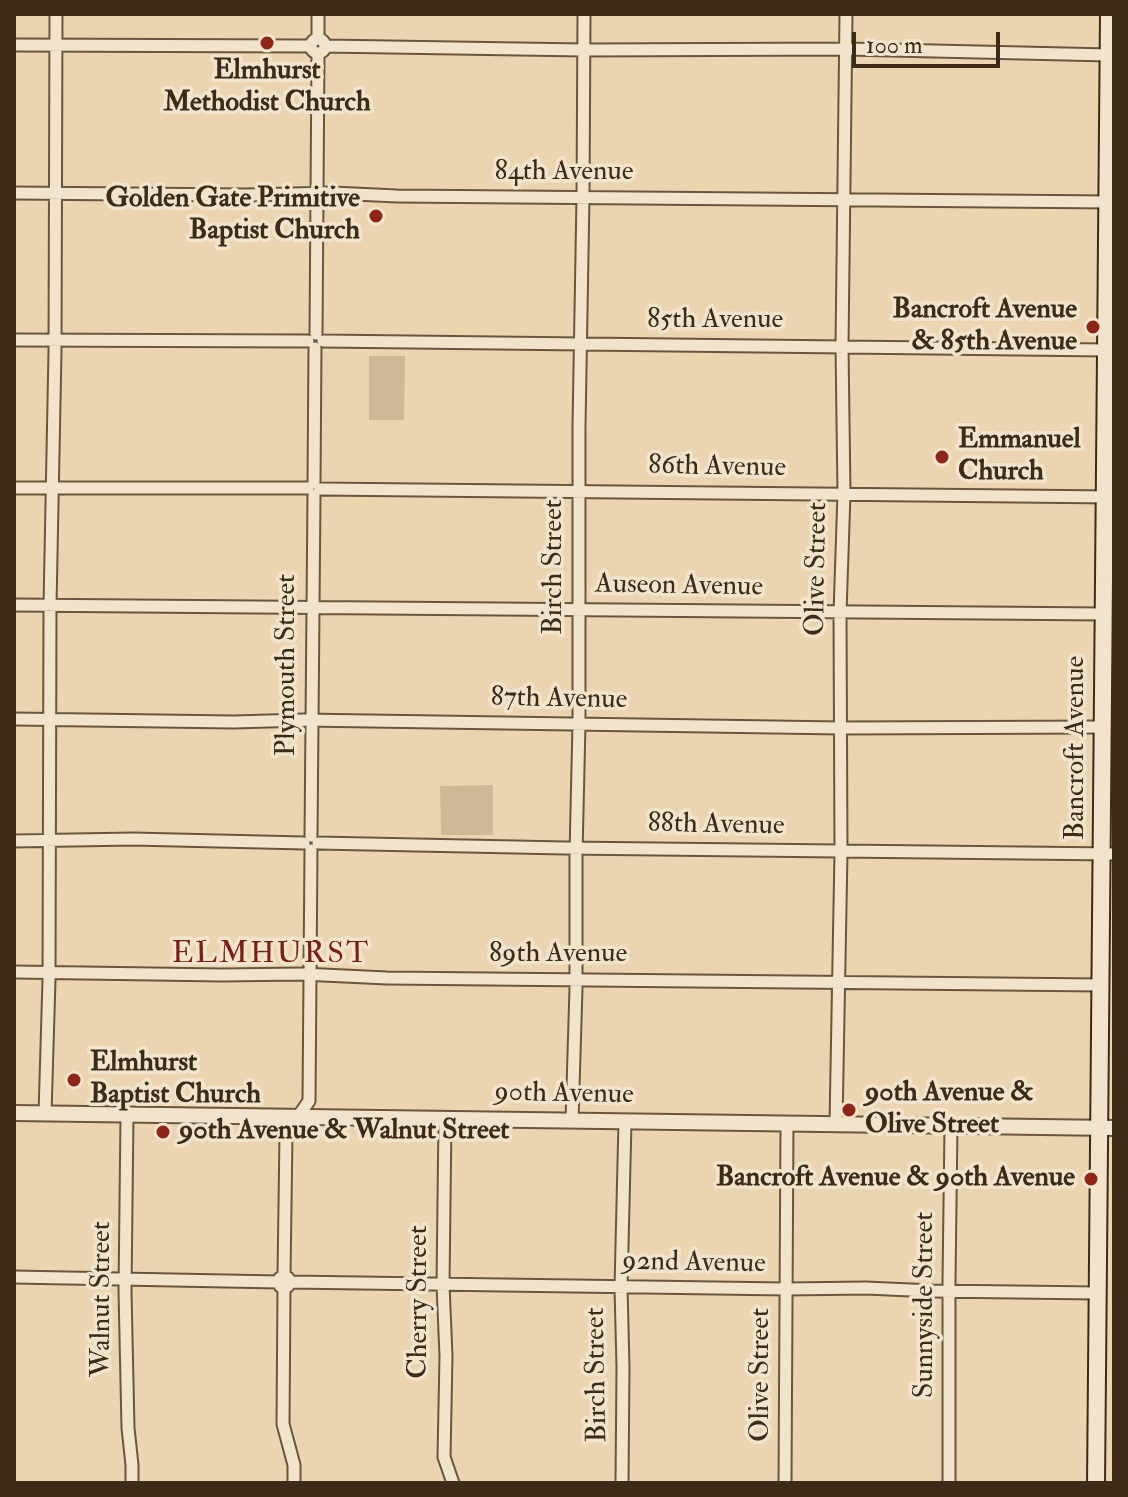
<!DOCTYPE html>
<style>
body{margin:0}
#map{position:relative;width:1128px;height:1497px;overflow:hidden;background:#ebd5b0;font-family:"IM FELL Double Pica",serif}
canvas{display:block}
.frame{position:absolute;inset:0;border:16px solid #3e2b17;pointer-events:none}
.scale{position:absolute;left:852px;top:32px;width:148px;height:36px;box-sizing:border-box;border:4px solid #3e2b17;border-top:0;padding-left:10px;font-size:24px;line-height:28px;white-space:nowrap;color:#3e2b17;-webkit-text-stroke:6px #f2e4cc;paint-order:stroke}
</style>
<div id="map">
<canvas width="1128" height="1497"></canvas>
<div class="frame"></div>
<div class="scale">100 m</div>
</div>
<script>
const ctx = document.querySelector('canvas').getContext('2d');
ctx.lineJoin = 'round';
function paint(path, color) { ctx.fillStyle = color; ctx.fill(path, 'evenodd'); }
const shape = rows => new Path2D(rows.map(r => 'M' + r).join(''));
function trace(path, color, width, dash) { ctx.strokeStyle = color; ctx.lineWidth = width; ctx.lineCap = dash ? 'butt' : 'round'; ctx.setLineDash(dash || []); ctx.stroke(path); }
function write(font, color, halo, rows, align = 'center') {
  ctx.font = font + ' "IM FELL Double Pica",serif'; ctx.lineWidth = 7; ctx.setLineDash([]); ctx.textBaseline = 'middle'; ctx.strokeStyle = halo; ctx.fillStyle = color; for (const [text, x, y, turn = 0] of rows) {
    ctx.save(); ctx.translate(x, y); ctx.rotate((+turn || 0) * Math.PI / 180); ctx.textAlign = isNaN(turn) ? turn : align; if (halo) ctx.strokeText(text, 0, 0); ctx.fillText(text, 0, 0); ctx.restore();
  }
}
paint(shape([
 [369,356,405,356,404,420,369,420],
 [493,785,493,835,441,835,440,786]
]), '#ceb896');
const minor = shape([
 '311 46a7 7 0 1 1 14 0a7 7 0 1 1-14 0Z',
 [318,39,318,14],
 [14,45,310,46],
 [325,46,584,50,847,49,1109,55],
 [14,193,246,195,333,193,397,196,1113,202],
 [316,334,318,54],
 [14,340,308,341],
 [323,341,1106,350],
 [314,483,315,348],
 [14,488,308,488],
 [320,489,1114,497],
 [14,605,1104,614],
 [14,719,234,722,303,720,841,728,1103,727],
 [311,836,314,495],
 [14,841,133,839,304,843],
 [318,843,565,848,1114,854],
 [14,972,222,975,302,974,387,978,1101,985],
 [45,1114,49,980,50,606,55,351,56,14],
 [127,1115,125,1291,128,1428,132,1465,132,1483],
 [445,1119,443,1285,446,1356,444,1457,453,1483],
 [572,1121,576,988,576,854,579,724,579,426,583,197,584,14],
 [836,1124,841,852,840,613,844,494,842,346,846,14],
 [284,1276,286,1134,309,1101,311,850],
 [14,1277,279,1282,280,1286,284,1288,288,1286,290,1282,288,1278,284,1276,280,1278,279,1282],
 [290,1282,786,1289,866,1288,933,1291,1098,1293],
 [284,1288,283,1424,294,1465,294,1483],
 [622,1483,623,1367,621,1287,625,1122],
 [785,1483,787,1124],
 [949,1483,949,1281,951,1126]
]);
const tertiary = shape([
 [14,1113,1114,1128]
]);
const secondary = shape([
 [1096,1483,1109,14]
]);
trace(minor, '#69563d', 15);
trace(tertiary, '#69563d', 18);
trace(secondary, '#3e2b17', 20);
trace(minor, '#f2e4cc', 11);
trace(tertiary, '#f2e4cc', 14);
trace(secondary, '#f2e4cc', 16);
for (const [x, y, r, color] of [
 [267,43,8,"#8f2418"],
 [376,216,8,"#8f2418"],
 [1093,327,8,"#8f2418"],
 [942,457,8,"#8f2418"],
 [74,1080,8,"#8f2418"],
 [849,1110,8,"#8f2418"],
 [163,1132,8,"#8f2418"],
 [1091,1179,8,"#8f2418"]
]) { const dot = new Path2D(); dot.arc(x, y, r, 0, 2 * Math.PI); ctx.fillStyle = color; ctx.fill(dot); trace(dot, '#f2e4cc', 3); }
write('bold 28px', '#3e2b17', '#f2e4cc', [
 ["Elmhurst",267,72,"center"],
 ["Methodist Church",267,104,"center"],
 ["Golden Gate Primitive",360,200,"right"],
 ["Baptist Church",360,232,"right"],
 ["Bancroft Avenue",1077,311,"right"],
 ["& 85th Avenue",1077,343,"right"],
 ["Emmanuel",958,441],
 ["Church",958,473],
 ["Elmhurst",90,1064],
 ["Baptist Church",90,1096],
 ["90th Avenue &",865,1094],
 ["Olive Street",865,1126],
 ["90th Avenue & Walnut Street",179,1132],
 ["Bancroft Avenue & 90th Avenue",1075,1179,"right"]
], 'left');
write('28px', '#3e2b17', '#f2e4cc', [
 ["84th Avenue",564,173],
 ["85th Avenue",715,321],
 ["86th Avenue",717,468,1],
 ["Birch Street",555,567,-90],
 ["Olive Street",818,569,-89],
 ["Auseon Avenue",679,587,1],
 ["Plymouth Street",288,665,-90],
 ["87th Avenue",559,700,1],
 ["Bancroft Avenue",1077,748,-90],
 ["88th Avenue",716,826,1],
 ["89th Avenue",558,955],
 ["90th Avenue",564,1095,1],
 ["92nd Avenue",694,1264,1],
 ["Walnut Street",103,1299,-90],
 ["Cherry Street",420,1302,-90],
 ["Sunnyside Street",926,1305,-90],
 ["Birch Street",598,1375,-91],
 ["Olive Street",762,1375,-90]
]);
ctx.letterSpacing = '2px';
write('30px', '#7a1f14', '#f2e4cc', [
 ["ELMHURST",271,956]
]);
ctx.letterSpacing = '0px';
</script>
